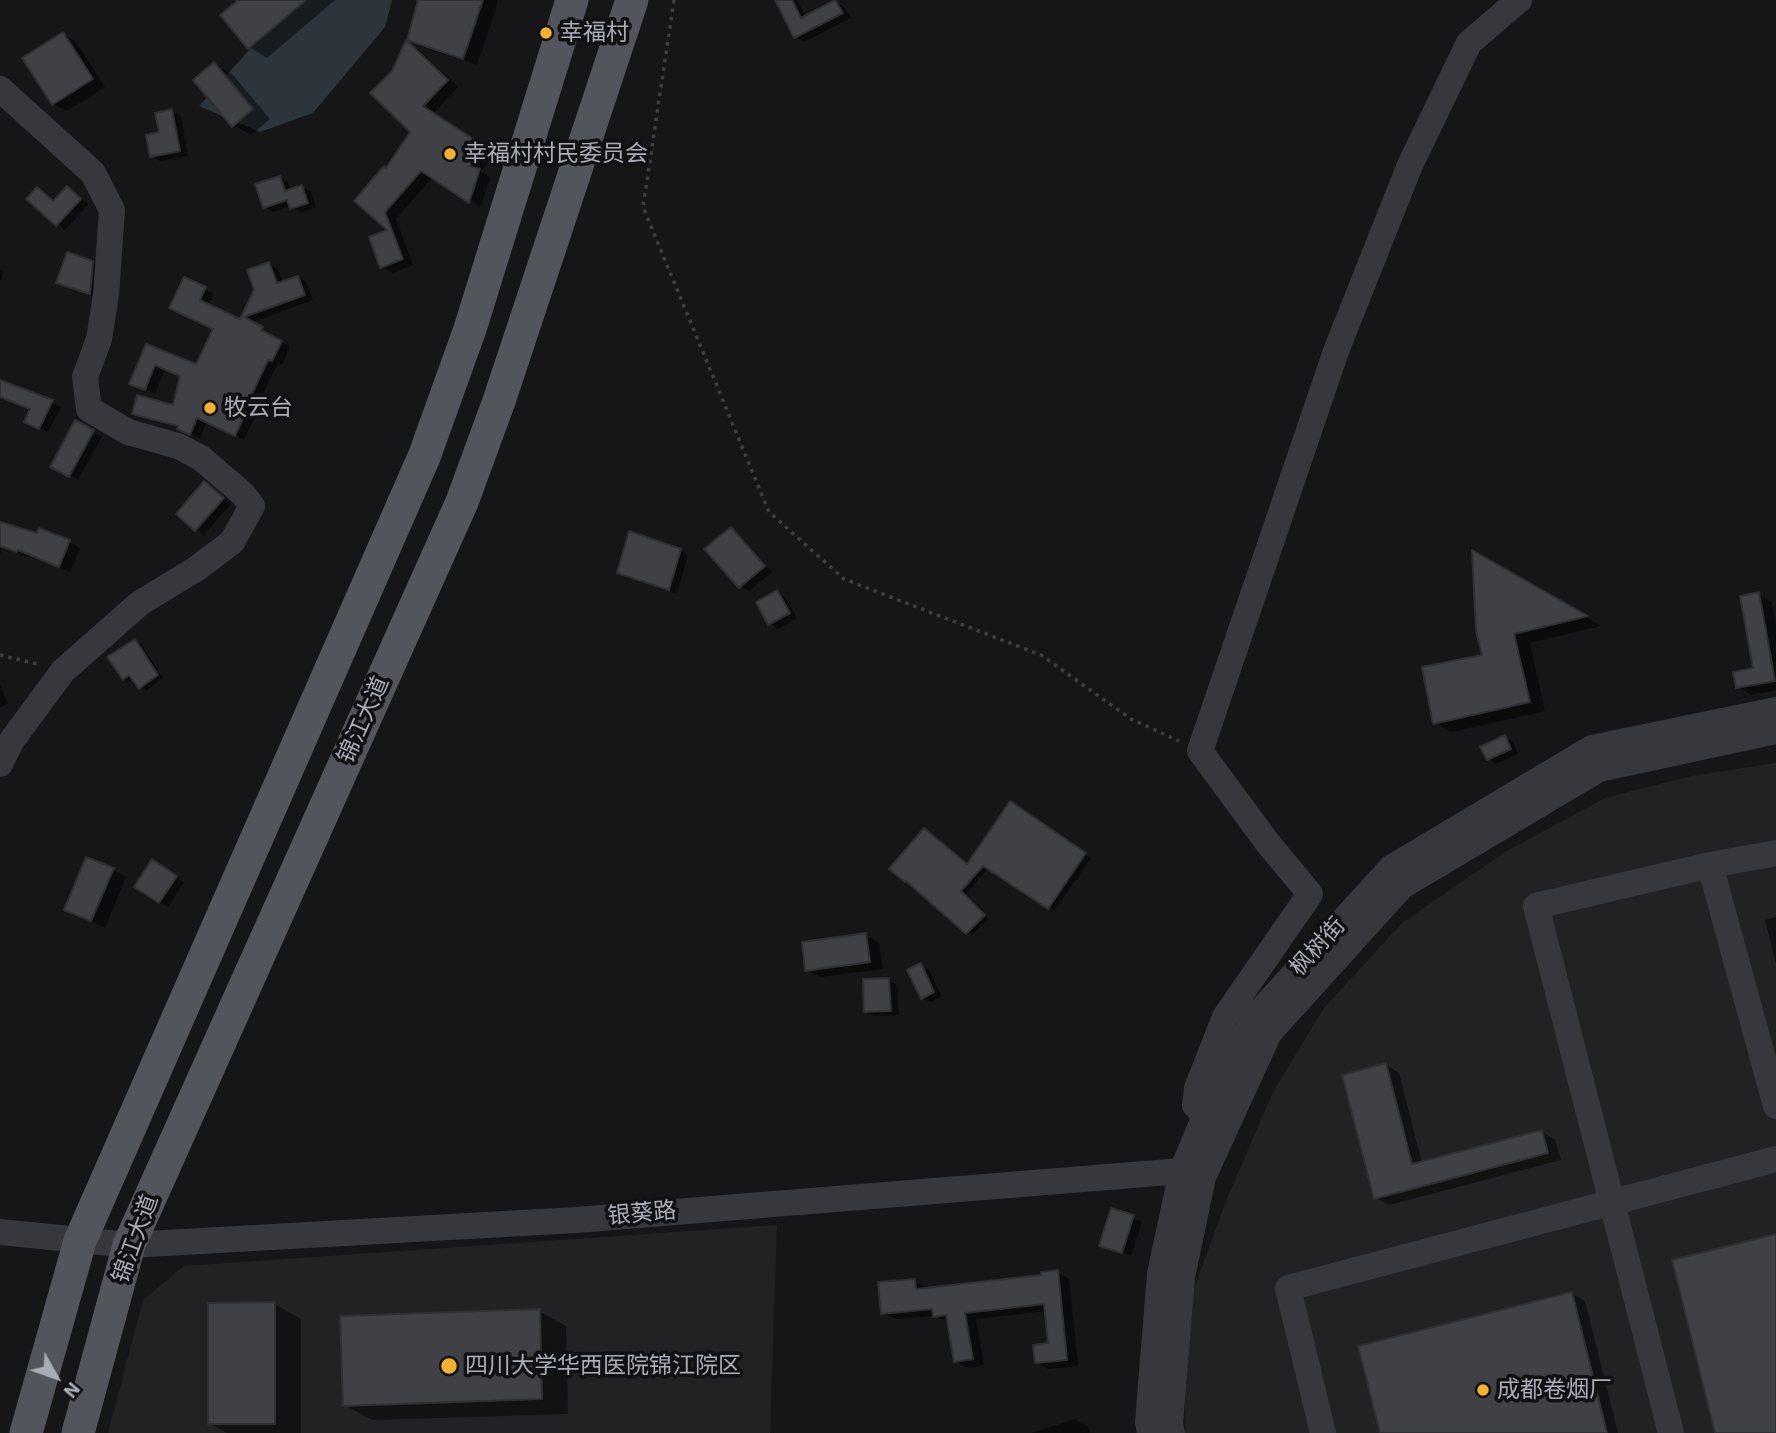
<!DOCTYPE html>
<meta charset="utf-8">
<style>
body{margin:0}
#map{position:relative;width:1776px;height:1433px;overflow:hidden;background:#161618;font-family:"IBM Plex Sans",sans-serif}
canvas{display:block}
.north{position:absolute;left:21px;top:1342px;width:70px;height:70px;-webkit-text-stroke:5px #111113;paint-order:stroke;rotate:130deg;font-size:19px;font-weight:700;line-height:28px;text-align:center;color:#a8adb8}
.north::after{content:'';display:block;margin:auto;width:24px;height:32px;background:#a8adb8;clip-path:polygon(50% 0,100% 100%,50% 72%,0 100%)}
</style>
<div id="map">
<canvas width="1776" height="1433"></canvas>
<div class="north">N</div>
</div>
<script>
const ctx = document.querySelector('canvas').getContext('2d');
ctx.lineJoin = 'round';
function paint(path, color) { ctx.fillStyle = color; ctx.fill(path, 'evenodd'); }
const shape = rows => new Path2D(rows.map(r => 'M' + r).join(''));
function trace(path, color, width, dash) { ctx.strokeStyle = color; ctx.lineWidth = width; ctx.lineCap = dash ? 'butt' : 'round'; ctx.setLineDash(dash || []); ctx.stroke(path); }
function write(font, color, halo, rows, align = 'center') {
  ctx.font = font + ' "IBM Plex Sans","Noto Sans SC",sans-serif'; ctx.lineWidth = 7; ctx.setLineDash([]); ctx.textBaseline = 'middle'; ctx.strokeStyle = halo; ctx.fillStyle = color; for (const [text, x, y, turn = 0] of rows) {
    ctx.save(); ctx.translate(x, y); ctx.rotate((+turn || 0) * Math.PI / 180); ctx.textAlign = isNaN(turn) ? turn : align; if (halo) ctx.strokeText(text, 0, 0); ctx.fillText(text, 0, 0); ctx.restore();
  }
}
paint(shape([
 [1776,763,1776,1433,1185,1433,1187,1307,1228,1196,1274,1090,1324,1008,1402,923,1505,852,1605,798,1691,776],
 [777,1225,770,1433,108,1433,143,1300,184,1266]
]), '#222225');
paint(shape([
 [294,0,392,0,385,27,313,113,260,132,199,106]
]), '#2c353c');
paint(shape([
 [240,0,335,0,267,58,249,47],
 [420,0,497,0,496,9,477,65,422,47,409,39],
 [777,0,797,0,806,17,836,2,844,7,851,18,804,42,796,37],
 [63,34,76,42,105,87,67,111,53,104],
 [407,43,418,49,458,87,433,114,494,153,481,172,490,177,481,207,433,177,396,219,413,265,393,273,382,267,390,231,356,201,387,170,412,131,393,72],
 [214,64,232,74,270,119,251,135,233,125],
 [172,111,181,116,188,156,160,161,152,156],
 [280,178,288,182,291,191,302,187,311,192,316,207,300,213,290,206,273,212,264,207],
 [68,188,89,204,65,230,28,199,37,189,55,202],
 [92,262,101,267,98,298,58,282],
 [269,264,278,269,283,283,298,277,307,283,313,300,251,323,290,347,282,365,278,363,252,417,254,419,244,440,207,422,200,438,179,428,144,418,134,413,174,407,182,376,165,369,155,394,141,388,147,346,197,366,215,329,181,312,205,289,214,294,208,306,240,321],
 [0,269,4,271,0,282],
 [0,382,61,407,48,432,34,426,32,409,0,397],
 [76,423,102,437,78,480,52,466],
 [204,484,231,504,204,535,178,514],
 [0,524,69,542,80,548,70,572,30,555,29,557,2,548,0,555],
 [731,529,739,534,772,572,749,591,740,587],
 [680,550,688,555,677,594,619,572],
 [1474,553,1601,626,1530,643,1545,711,1451,732,1435,722,1484,656],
 [777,592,785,597,797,618,778,629,770,624],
 [1758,594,1772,602,1776,625,1776,690,1751,695,1738,687,1755,669],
 [135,641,141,644,163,678,146,691,140,687,134,679,130,682,124,678],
 [0,684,8,704,0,707],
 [1504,737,1513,742,1518,754,1496,764,1488,759],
 [1016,807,1091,858,1054,911,989,867,965,895,989,919,972,935,912,883,968,866],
 [161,867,184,882,168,907,159,902],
 [113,870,126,877,105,928,66,909],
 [1776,917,1776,964,1765,920],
 [866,935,879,943,883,969,820,977,807,970],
 [921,965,929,970,942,997,930,1002,922,998],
 [889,980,897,985,899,1015,874,1016,865,1011],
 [1386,1065,1399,1073,1422,1163,1542,1132,1555,1140,1561,1160,1389,1205,1376,1198],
 [1112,1210,1142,1222,1131,1256,1101,1245],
 [1058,1272,1069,1279,1078,1366,1048,1369,1036,1362,1050,1345,1046,1311,976,1319,984,1365,968,1368,956,1361,949,1322,934,1316,895,1319,883,1313,914,1281,926,1287,926,1290,1043,1276],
 [1572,1294,1585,1301,1618,1433,1382,1433],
 [274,1304,301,1319,301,1433,227,1433,210,1423],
 [539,1311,566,1326,568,1414,371,1420,345,1405],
 [1075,1419,1088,1427,1090,1433,1031,1433]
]), '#0007');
const building = shape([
 [238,0,306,0,248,49,220,15,238,0],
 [418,0,483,0,463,59,407,40,418,0],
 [775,0,792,0,801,18,835,0,843,13,794,38,775,0],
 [63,32,93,79,52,105,22,58,63,32],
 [406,40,448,80,423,106,484,146,470,166,480,169,469,203,421,171,385,212,403,259,380,268,369,237,387,230,354,201,384,166,386,168,410,132,370,93,392,71,406,40],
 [214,62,253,109,232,127,193,80,214,62],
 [172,109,180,151,150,157,146,135,159,132,155,113,172,109],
 [280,176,285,191,302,185,308,203,290,209,287,200,263,208,255,184,280,176],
 [67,186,81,199,56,226,26,199,37,187,53,201,67,186],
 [67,252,93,261,90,294,56,283,67,252],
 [269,262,277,283,298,276,305,295,244,317,263,327,261,330,282,341,272,361,268,360,244,411,246,412,235,436,197,418,190,435,177,429,178,426,132,414,137,395,173,405,180,376,155,365,145,390,129,384,146,344,196,364,213,329,169,308,184,277,206,287,200,300,240,319,254,290,247,270,269,262],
 [0,380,53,400,39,429,24,422,30,409,0,397,0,380],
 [75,420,94,430,69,477,50,467,75,420],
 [204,481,224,498,195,531,176,514,204,481],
 [0,522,37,533,39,528,70,540,59,567,18,550,17,552,0,546,0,522],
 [731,527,765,566,739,588,704,549,731,527],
 [629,531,681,549,669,590,617,573,629,531],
 [1472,550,1588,616,1514,634,1530,702,1433,724,1422,667,1482,655,1476,631,1472,550],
 [777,590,790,613,768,625,756,602,777,590],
 [1759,592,1775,681,1736,688,1733,672,1753,668,1740,596,1759,592],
 [135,639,158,675,139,689,129,675,123,680,107,657,135,639],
 [1505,735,1511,749,1487,760,1480,747,1505,735],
 [1010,801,1086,853,1048,909,983,866,961,891,985,915,966,934,906,881,905,882,889,869,924,828,967,864,1010,801],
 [86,857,114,868,91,921,64,910,86,857],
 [152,859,177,876,159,903,134,887,152,859],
 [866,933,870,962,805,971,802,942,866,933],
 [921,963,934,992,921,999,907,970,921,963],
 [889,978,891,1011,864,1012,863,979,889,978],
 [1386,1063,1412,1164,1542,1130,1548,1153,1374,1199,1342,1075,1386,1063],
 [1111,1208,1134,1215,1122,1253,1099,1246,1111,1208],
 [1776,1234,1776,1433,1715,1433,1672,1260,1776,1234],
 [1058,1270,1067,1360,1035,1363,1033,1345,1048,1343,1044,1304,965,1313,973,1359,954,1362,946,1315,933,1317,932,1309,881,1314,878,1282,915,1279,916,1289,1041,1275,1041,1272,1058,1270],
 [1572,1292,1607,1433,1380,1433,1358,1346,1572,1292],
 [275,1302,275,1424,208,1424,208,1303,275,1302],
 [540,1309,542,1399,343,1406,340,1316,540,1309]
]);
paint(building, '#404145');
trace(building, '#303034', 2);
trace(shape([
 [674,0,643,207,769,512,844,579,1041,655,1131,719,1179,741],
 [0,655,41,665]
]), '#3d3f44', 3.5, [3.5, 5]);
trace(shape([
 [0,89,93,173,112,210,106,295,99,339,85,377,89,409,128,432,178,446,201,458,243,494,252,506,232,542,196,569,140,603,63,671,12,740,0,764],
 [1710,865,1776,1106],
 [1225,1127,1205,1116,1195,1105,1197,1088,1225,1017,1310,894,1267,842,1200,751,1336,351,1410,165,1469,43,1519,0],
 [0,1232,129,1245,576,1220,1182,1171,1203,1177],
 [1150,1433,1148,1422,1160,1274,1182,1171,1205,1116,1254,1018,1391,868,1592,748,1776,710],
 [1172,1433,1170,1423,1182,1277,1203,1177,1269,1033,1402,886,1599,769,1776,731],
 [1323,1433,1288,1288,1776,1159],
 [1671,1433,1536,906,1710,865,1776,853]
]), '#37383d', 26);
trace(shape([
 [26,1433,80,1241,424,457,470,329,572,0],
 [78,1433,129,1245,462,502,499,401,632,0]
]), '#53555c', 33);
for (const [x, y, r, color] of [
 [546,33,7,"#f2b134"],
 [450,154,7,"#f2b134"],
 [210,408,7,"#f2b134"],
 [449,1366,9,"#f2b134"],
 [1483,1390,7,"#f2b134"]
]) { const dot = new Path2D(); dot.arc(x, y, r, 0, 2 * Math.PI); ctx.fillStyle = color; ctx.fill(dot); trace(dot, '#111113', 2.5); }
write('23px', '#a8adb8', '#111113', [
 ["幸福村",560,33],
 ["幸福村村民委员会",464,154],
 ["牧云台",224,408],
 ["四川大学华西医院锦江院区",465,1366],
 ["成都卷烟厂",1497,1390]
], 'left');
write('23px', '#a8adb8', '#111113', [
 ["锦江大道",364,720,-66],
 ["枫树街",1318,947,-48],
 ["银葵路",642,1214,-5],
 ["锦江大道",136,1239,-70]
]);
</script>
